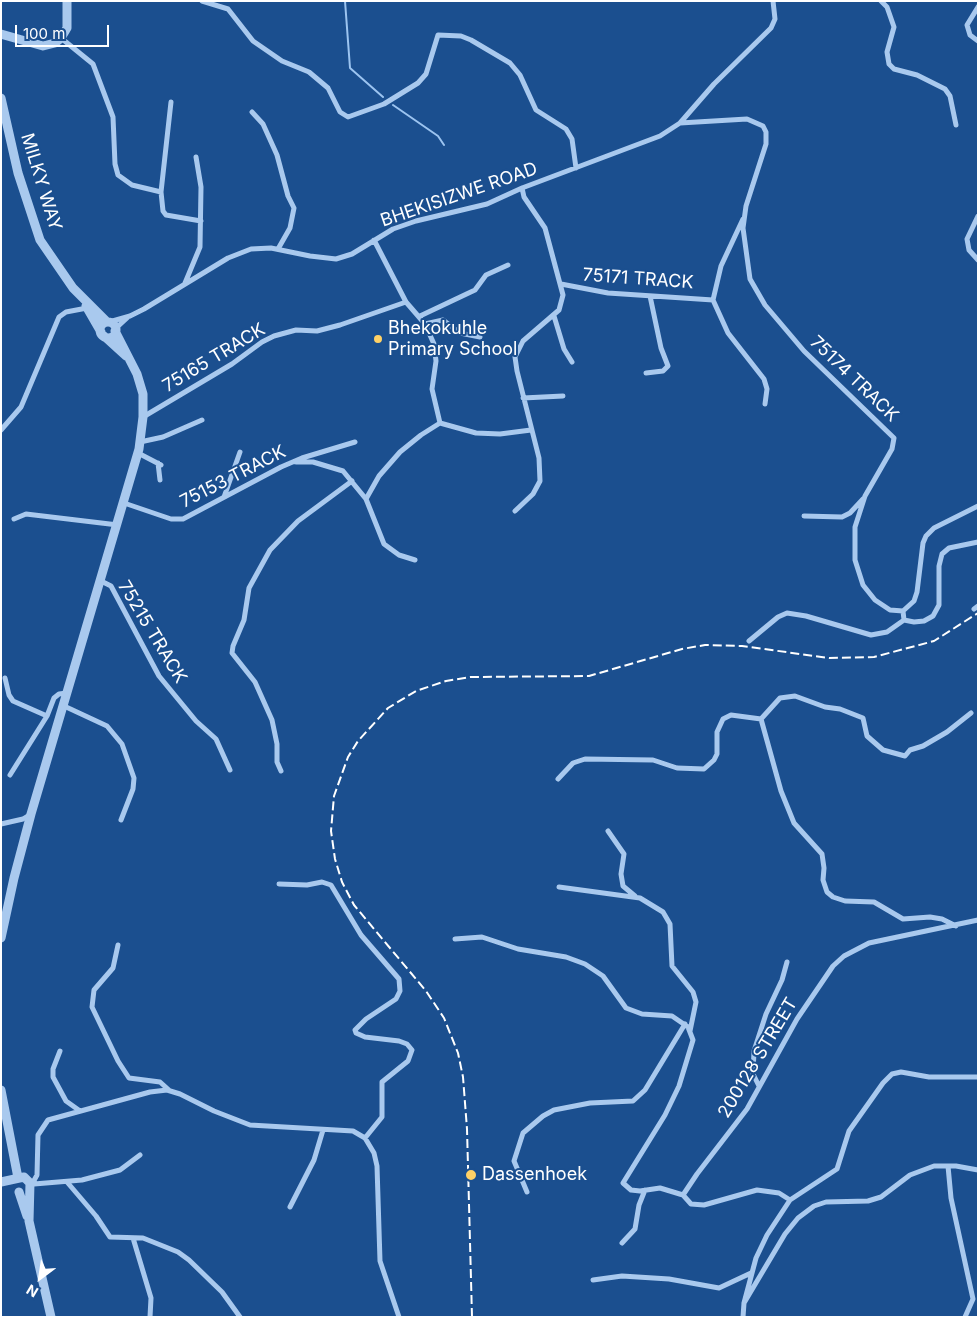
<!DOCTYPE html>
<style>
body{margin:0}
#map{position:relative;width:979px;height:1318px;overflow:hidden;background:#1b4f8f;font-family:Inter,sans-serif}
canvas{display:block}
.frame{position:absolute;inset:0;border:2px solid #fff;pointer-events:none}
.north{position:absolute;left:15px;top:1253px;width:50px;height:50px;-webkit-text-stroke:4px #1b4f8f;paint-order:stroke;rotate:211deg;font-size:14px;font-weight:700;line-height:20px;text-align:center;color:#fff}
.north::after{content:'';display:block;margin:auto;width:18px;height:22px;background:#fff;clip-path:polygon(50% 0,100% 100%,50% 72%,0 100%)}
.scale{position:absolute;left:15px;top:25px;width:94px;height:22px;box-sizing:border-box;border:2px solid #fff;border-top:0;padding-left:6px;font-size:15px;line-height:18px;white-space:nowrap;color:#fff;-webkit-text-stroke:4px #1b4f8f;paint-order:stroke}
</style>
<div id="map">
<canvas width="979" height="1318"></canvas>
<div class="frame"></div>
<div class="north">N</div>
<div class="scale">100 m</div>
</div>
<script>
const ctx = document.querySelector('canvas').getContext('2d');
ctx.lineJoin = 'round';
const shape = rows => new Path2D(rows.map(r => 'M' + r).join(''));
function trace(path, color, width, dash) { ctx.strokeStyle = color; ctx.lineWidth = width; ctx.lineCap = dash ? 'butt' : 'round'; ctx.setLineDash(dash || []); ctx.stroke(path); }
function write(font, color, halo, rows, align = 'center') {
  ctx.font = font + ' Inter,sans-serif'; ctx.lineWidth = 4; ctx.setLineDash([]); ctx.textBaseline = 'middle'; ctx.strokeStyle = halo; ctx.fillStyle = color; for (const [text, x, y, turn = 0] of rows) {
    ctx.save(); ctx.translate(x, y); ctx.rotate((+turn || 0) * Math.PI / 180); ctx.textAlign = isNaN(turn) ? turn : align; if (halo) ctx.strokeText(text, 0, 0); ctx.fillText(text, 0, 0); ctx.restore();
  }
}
trace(shape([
 [345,1,350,68,383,97],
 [393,105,438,136,444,145]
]), '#9cc4f0', 2);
trace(shape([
 [202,1,228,9,253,41,282,61,309,72,328,88,340,112,348,117,384,104,418,83,426,74,438,35,461,36,471,40,510,63,520,75,536,110,566,129,572,139,576,168],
 [881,1,887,7,894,27,887,52,889,64,894,69,917,75,945,89,950,96,956,125],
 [978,7,967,25,970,35,978,41],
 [61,38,93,64,113,117,115,164,118,175,132,185,161,192,163,211,166,215,201,221],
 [252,112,263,124,277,155,288,196,294,208,290,228,278,249],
 [680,123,747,119,763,126,766,132,766,144,746,206,743,228,750,279,765,305,804,351,894,438,892,449,865,496,855,527,855,560,863,585,875,600,890,610,903,611,914,601,917,592,923,543,926,536,934,528,978,506],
 [161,192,171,102],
 [978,216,967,239,969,250,978,260],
 [743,219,721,266,713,300,728,333,764,379,767,389,765,404],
 [374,240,406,302,425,324,434,344,436,361,432,389,440,423],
 [185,283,200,247,201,187,196,157],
 [561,284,608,293,713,300],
 [420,316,475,290,486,275,508,265],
 [554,316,564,349,572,362],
 [109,322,130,316,144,309,228,258,251,249,271,248,310,256,336,259,352,254,393,229,416,221,487,204,522,188,660,136,680,123,714,84,771,28,775,19,773,1],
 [425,324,443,320,460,333,480,337],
 [115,329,127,318],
 [646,373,663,371,668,366,661,348,650,296],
 [523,398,563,396],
 [143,417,232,364,262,342,274,336,296,330,317,331,340,325,406,302],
 [1,430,21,407,59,317,66,312,87,308],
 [140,442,163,437,202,420],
 [138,453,161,465],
 [296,462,313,462,343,471,366,499,384,544,399,555,415,560],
 [158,463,160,480],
 [224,497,240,452],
 [366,499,379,476,400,452,421,435,440,423,476,433,500,434,531,430],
 [124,503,171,519,183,519,281,467,302,458,355,442],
 [515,511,533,494,540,481,539,458,517,371,515,357,523,341,559,310,563,295,545,228,524,197,522,188],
 [804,516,842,517,850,513,863,499],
 [14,519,26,514,118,525],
 [101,581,111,586,159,676,196,721,216,739,230,770],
 [974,609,978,606],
 [903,611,904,620,914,622,924,621,933,616,939,605,939,566,942,554,949,548,978,542],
 [749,641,778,617,787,613,806,616,871,635,887,632,904,620],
 [5,678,9,695,13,701,47,716],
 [64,706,107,726,122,744,134,778,133,789,121,820],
 [281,771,277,762,277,744,272,720,255,682,232,653,233,646,244,620,249,588,270,550,298,521,352,481],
 [10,775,47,716,54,698,59,694,67,693],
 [558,779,573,763,585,759,653,760,677,768,704,769,714,760,717,754,717,732,723,719,731,715,761,719],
 [1,824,23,819,31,814],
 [608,831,624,854,621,874,623,886,635,896],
 [279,884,307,885,322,882,331,885,361,935,399,979,400,991,396,999,366,1019,355,1030,356,1033,365,1037,399,1041,407,1044,412,1050,408,1061,382,1082,382,1117,365,1138],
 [559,887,640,898,663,912,670,924,672,966,693,992,696,1002,690,1031],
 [956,926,942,919,930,917,903,919,874,902,845,901,833,897,827,892,823,880,824,868,822,854,794,823,781,791,761,719,780,698,795,696,825,707,840,709,863,718,867,736,883,750,905,756,910,750,923,746,947,732,971,713],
 [455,939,482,937,518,949,566,957,585,964,603,976,626,1008,642,1014,672,1016,688,1027,693,1040,679,1086,665,1115,623,1183,631,1190,640,1191,660,1188,683,1195],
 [118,945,113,968,94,990,92,1007,118,1061,129,1078,160,1082,170,1091],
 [60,1051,53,1069,53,1077,66,1101,80,1111],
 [759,1086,753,1074,754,1051,766,1014,782,980,787,962],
 [948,1166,951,1198,973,1299,965,1317],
 [67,1182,96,1216,110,1237,143,1238,178,1252,189,1260,222,1292,240,1317],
 [34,1184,82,1180,120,1170,140,1155],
 [31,1186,37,1175,38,1135,48,1120,150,1092,167,1090,180,1094,214,1111,250,1125,353,1131,365,1138,374,1153,377,1166,380,1261,399,1317],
 [527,1192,514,1161,523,1133,543,1116,554,1110,590,1103,633,1101,645,1090,685,1024],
 [790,1200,779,1193,757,1190,704,1205,691,1204,683,1195,697,1174,747,1109,797,1019,833,966,844,956,869,943,978,920],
 [290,1207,314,1160,323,1130],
 [133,1238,151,1298,150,1317],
 [622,1243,635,1229,639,1205,645,1190],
 [593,1280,622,1276,669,1279,719,1288,751,1273],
 [744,1303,785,1234,798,1218,814,1206,826,1202,868,1201,881,1197,910,1175,934,1166,956,1166,978,1170],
 [743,1317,744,1303,756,1258,767,1235,790,1200,837,1169,849,1131,883,1083,892,1074,901,1072,929,1077,978,1077]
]), '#a9c9ee', 5);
trace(shape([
 [1,34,43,46,55,43,61,38,67,28,67,1],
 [1,98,18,173,40,240,73,288,107,322],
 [86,306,101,332],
 '100 330a8 8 0 1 1 16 0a8 8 0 1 1-16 0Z',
 [104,336,126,356],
 [1,938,14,878,31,814,139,449,143,417,143,394,137,374,115,331],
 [1,1090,18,1178],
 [1,1182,24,1177,30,1183,29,1221,51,1317],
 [19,1192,27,1216]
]), '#a9c9ee', 9);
trace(shape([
 [472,1317,467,1129,463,1077,458,1053,444,1018,426,991,354,905,342,882,335,859,331,831,334,796,348,757,358,741,388,708,416,691,446,681,470,677,589,676,682,649,705,645,742,646,829,658,874,657,934,641,978,613]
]), '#fff', 2, [9, 4]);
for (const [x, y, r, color] of [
 [378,339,5,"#ffd166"],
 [471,1175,6,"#ffd166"]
]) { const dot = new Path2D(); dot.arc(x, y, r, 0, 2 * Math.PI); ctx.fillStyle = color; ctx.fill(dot); trace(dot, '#1b4f8f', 2); }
write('18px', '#fff', '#1b4f8f', [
 ["MILKY WAY",41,182,73],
 ["BHEKISIZWE ROAD",459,195,-19],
 ["75171 TRACK",638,279,4],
 ["75165 TRACK",214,358,-31],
 ["75174 TRACK",854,379,44],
 ["75153 TRACK",233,477,-27],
 ["75215 TRACK",152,632,59],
 ["200128 STREET",758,1058,-59]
]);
write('18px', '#fff', '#1b4f8f', [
 ["Bhekokuhle",388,329],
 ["Primary School",388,350],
 ["Dassenhoek",482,1175]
], 'left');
</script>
